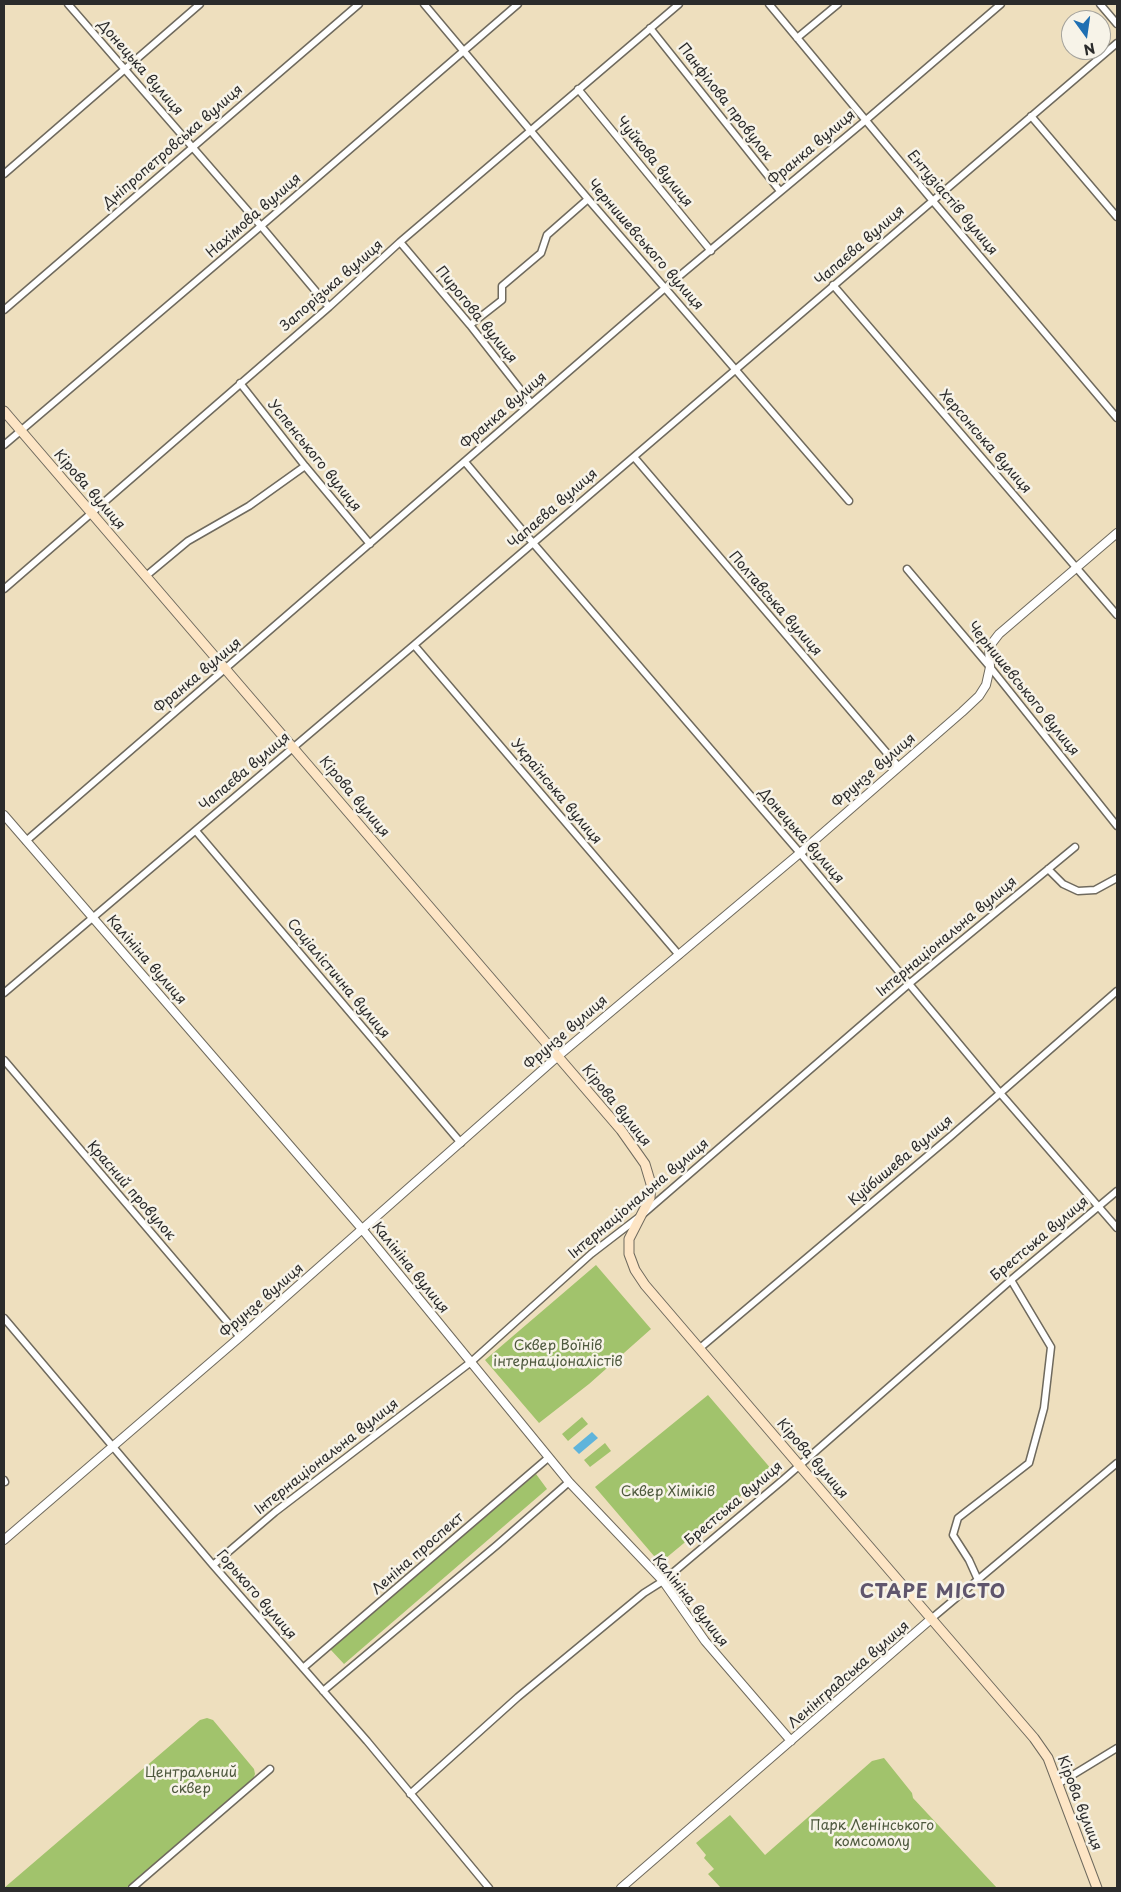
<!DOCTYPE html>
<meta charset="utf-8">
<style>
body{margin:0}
#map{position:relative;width:1121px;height:1892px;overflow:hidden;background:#eedfbe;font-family:"Playpen Sans",sans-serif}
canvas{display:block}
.frame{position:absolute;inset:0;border:5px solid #2b2b2b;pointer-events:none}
.north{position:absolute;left:1061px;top:10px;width:50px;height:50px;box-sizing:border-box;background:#f7f3e8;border:1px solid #a5a39c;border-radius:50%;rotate:166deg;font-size:14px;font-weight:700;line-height:20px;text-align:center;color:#2b2b2b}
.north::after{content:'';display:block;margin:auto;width:18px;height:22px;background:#1f6fb2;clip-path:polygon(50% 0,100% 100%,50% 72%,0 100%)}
</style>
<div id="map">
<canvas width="1121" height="1892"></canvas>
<div class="frame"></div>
<div class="north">N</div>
</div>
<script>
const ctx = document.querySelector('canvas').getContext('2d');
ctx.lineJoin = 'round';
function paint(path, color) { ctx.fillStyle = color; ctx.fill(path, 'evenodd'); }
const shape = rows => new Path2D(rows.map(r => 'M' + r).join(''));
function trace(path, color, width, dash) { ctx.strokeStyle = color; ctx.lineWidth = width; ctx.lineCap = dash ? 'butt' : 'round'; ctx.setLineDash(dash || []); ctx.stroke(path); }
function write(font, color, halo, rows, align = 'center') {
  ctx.font = font + ' "Playpen Sans",sans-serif'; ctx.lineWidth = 5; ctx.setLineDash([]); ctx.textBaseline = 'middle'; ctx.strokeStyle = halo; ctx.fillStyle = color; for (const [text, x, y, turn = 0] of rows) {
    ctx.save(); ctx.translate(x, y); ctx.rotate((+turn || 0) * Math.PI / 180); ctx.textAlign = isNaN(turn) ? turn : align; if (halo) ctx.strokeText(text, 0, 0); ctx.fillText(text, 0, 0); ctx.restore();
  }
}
paint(shape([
 [596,1265,651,1329,589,1384,539,1423,485,1360],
 [708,1395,772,1470,660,1563,595,1487],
 [582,1417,588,1424,568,1441,562,1434],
 [605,1443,611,1451,590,1467,584,1460],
 [536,1474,547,1489,344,1664,330,1649],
 [207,1718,213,1720,254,1769,255,1774,252,1782,126,1888,4,1888,200,1720],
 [884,1758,912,1793,913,1798,997,1888,721,1888,708,1874,714,1869,704,1858,706,1855,696,1843,730,1815,765,1855,872,1761]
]), '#a1c36c');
paint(shape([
 [592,1432,598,1438,579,1454,573,1448]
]), '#5fb4db');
const minor = shape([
 [68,4,261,226,329,307],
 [424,4,588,199,849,501],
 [769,4,932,200,1117,418],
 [1100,4,1117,24],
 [650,28,780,191],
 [797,38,838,4],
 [578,89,711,251],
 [1031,116,1117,217],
 [4,174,200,4],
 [400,242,470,325,531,403],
 [833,285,1117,615],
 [4,310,359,4],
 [470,325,502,300,502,286,541,253,547,235,588,199],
 [240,383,305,466,370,544],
 [4,445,261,226,518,4],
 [634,457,898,766],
 [465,462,533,543,800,853,1000,1093,1117,1228],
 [907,569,990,667,1117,826],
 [146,576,188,541,249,506,305,466],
 [4,589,329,307,400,242,679,4],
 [414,645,679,955],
 [196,831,461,1143],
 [26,841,665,288,866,120,1001,4],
 [1048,869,1063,884,1078,891,1095,890,1117,878],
 [4,993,414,645,1117,43],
 [4,1060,240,1337],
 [4,1318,213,1565,367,1741,489,1888],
 [700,1348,951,1136,1117,991],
 [4,1480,5,1482],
 [213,1565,275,1512,471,1362,591,1254,643,1214,910,983,1075,847],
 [978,1580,969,1560,953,1535,958,1518,1029,1463,1044,1408,1051,1347,1011,1280],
 [931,1619,1117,1463],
 [303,1668,548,1458],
 [323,1691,497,1545,569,1482],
 [1058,1784,1117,1748],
 [410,1794,518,1697,644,1593,663,1581,784,1479,1011,1280,1117,1191],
 [132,1888,270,1769]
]);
const tertiary = shape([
 [4,815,362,1229,569,1482,663,1581,705,1641,791,1741],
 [4,1540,240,1337,557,1057,800,853,962,712,979,696,986,685,990,667,989,647,999,634,1117,533],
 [621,1888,931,1619]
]);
const secondary = shape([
 [4,411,621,1130,645,1164,651,1184,650,1198,629,1239,629,1254,635,1270,645,1285,799,1465,1034,1738,1048,1758,1097,1888]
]);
trace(minor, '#6f6a5e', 9);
trace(tertiary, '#6f6a5e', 10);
trace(secondary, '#6f6a5e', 11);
trace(minor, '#fff', 6);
trace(tertiary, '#fff', 8);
trace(secondary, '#fde5c5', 9);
write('14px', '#2b2b2b', '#f7f3e8', [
 ["Донецька вулиця",140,68,49],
 ["Панфілова провулок",725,102,52],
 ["Дніпропетровська вулиця",173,147,-41],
 ["Франка вулиця",812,148,-40],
 ["Чуйкова вулиця",654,162,51],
 ["Ентузіастів вулиця",952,203,50],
 ["Нахімова вулиця",254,216,-41],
 ["Чернишевського вулиця",645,245,49],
 ["Чапаєва вулиця",860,246,-41],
 ["Запорізька вулиця",332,286,-41],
 ["Пирогова вулиця",476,315,51],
 ["Франка вулиця",504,411,-41],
 ["Херсонська вулиця",985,442,49],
 ["Успенського вулиця",314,456,51],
 ["Кірова вулиця",89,490,49],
 ["Чапаєва вулиця",553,509,-41],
 ["Полтавська вулиця",775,604,49],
 ["Франка вулиця",198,676,-40],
 ["Чернишевського вулиця",1023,689,51],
 ["Фрунзе вулиця",874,771,-41],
 ["Чапаєва вулиця",245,772,-40],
 ["Українська вулиця",556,792,50],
 ["Кірова вулиця",354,797,50],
 ["Донецька вулиця",801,836,49],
 ["Інтернаціональна вулиця",947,937,-40],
 ["Калініна вулиця",146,960,49],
 ["Соціалістична вулиця",338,979,50],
 ["Фрунзе вулиця",566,1033,-41],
 ["Кірова вулиця",616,1106,51],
 ["Куйбишева вулиця",901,1161,-40],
 ["Красний провулок",131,1191,49],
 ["Інтернаціональна вулиця",639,1199,-40],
 ["Брестська вулиця",1040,1239,-40],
 ["Калініна вулиця",410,1268,51],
 ["Фрунзе вулиця",262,1301,-41],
 ["Інтернаціональна вулиця",327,1457,-38],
 ["Кірова вулиця",812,1459,49],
 ["Брестська вулиця",734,1504,-40],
 ["Леніна проспект",418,1554,-41],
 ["Горького вулиця",256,1595,49],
 ["Калініна вулиця",690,1601,52],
 ["Ленінградська вулиця",849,1675,-41],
 ["Кірова вулиця",1079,1803,69]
]);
write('14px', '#4e593e', '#f7f3e8', [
 ["Сквер Воїнів",558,1346],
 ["інтернаціоналістів",558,1362],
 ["Сквер Хіміків",668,1492],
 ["Центральний",191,1773],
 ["сквер",191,1789],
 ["Парк Ленінського",872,1826],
 ["комсомолу",872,1842]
]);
ctx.letterSpacing = '1px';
write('bold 19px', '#60566d', '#f7f3e8', [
 ["СТАРЕ МІСТО",933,1593]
]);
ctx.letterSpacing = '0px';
</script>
